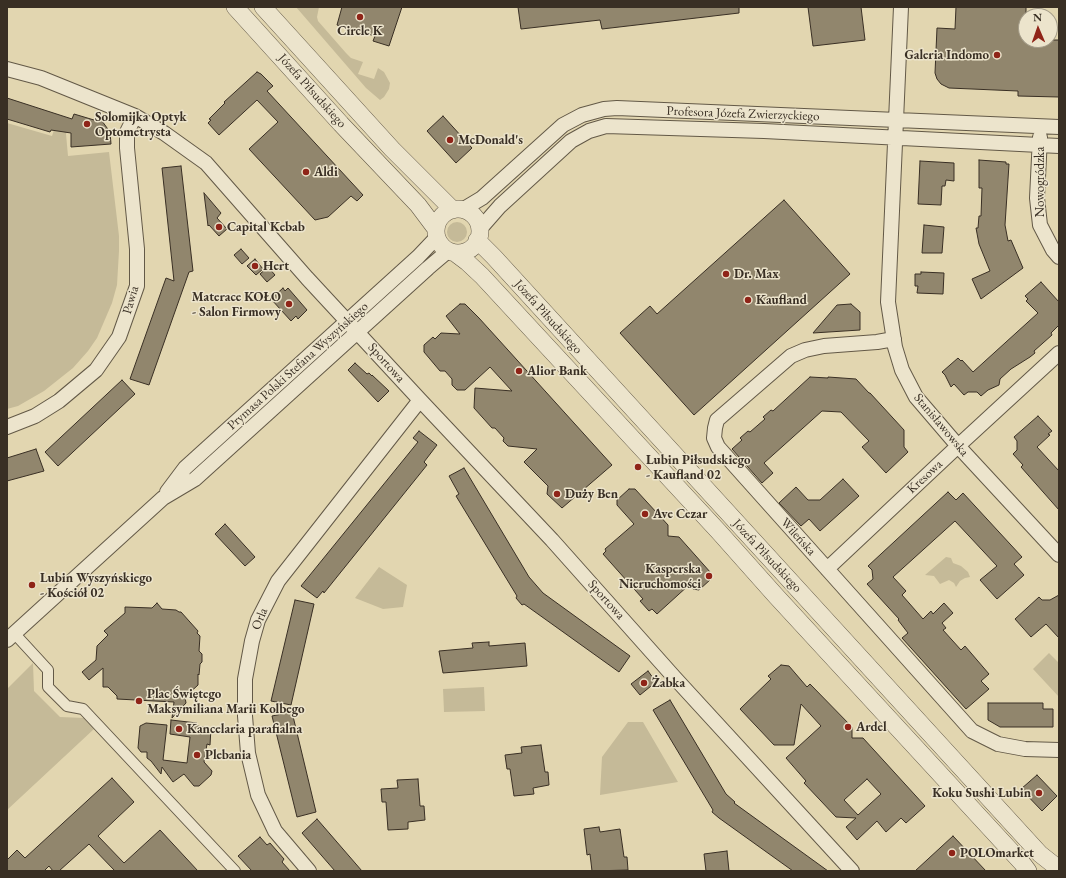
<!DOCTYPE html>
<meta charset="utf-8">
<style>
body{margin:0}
#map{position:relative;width:1066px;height:878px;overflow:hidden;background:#e2d6b0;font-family:"EB Garamond",serif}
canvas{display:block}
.frame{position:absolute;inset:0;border:8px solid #392f24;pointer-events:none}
.north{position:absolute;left:1018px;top:8px;width:40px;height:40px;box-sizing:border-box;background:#ece4cc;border:1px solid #a49c89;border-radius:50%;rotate:358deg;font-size:11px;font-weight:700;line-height:16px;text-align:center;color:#392f24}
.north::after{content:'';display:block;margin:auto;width:14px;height:18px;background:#8f2418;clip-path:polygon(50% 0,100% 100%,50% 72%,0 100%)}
</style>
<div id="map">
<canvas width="1066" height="878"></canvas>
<div class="frame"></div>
<div class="north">N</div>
</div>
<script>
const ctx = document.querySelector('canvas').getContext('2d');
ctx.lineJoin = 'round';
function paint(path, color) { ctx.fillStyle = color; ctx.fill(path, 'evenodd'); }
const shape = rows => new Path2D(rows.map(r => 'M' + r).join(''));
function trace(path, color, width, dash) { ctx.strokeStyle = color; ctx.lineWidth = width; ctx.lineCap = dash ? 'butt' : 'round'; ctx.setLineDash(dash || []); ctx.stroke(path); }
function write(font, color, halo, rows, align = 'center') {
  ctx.font = font + ' "EB Garamond",serif'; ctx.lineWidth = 3; ctx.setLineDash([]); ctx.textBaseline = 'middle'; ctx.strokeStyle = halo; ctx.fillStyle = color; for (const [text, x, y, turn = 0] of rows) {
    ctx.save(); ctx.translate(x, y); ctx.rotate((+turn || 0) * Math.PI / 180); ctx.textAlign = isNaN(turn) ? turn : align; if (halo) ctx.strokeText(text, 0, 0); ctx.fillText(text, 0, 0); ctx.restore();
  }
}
paint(shape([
 [296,7,319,7,317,17,318,21,346,53,351,58,363,62,358,74,374,79,378,68,384,72,390,83,389,89,384,97,380,100,366,88],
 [7,123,52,136,56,124,68,127,66,134,68,156,109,152,119,236,119,251,117,285,112,303,97,338,88,351,73,368,44,391,18,406,7,409],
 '447 232a10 10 0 1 1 20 0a10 10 0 1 1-20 0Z',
 [946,557,951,558,953,563,961,566,968,572,970,577,965,578,960,581,956,587,954,583,949,580,940,584,934,576,925,575],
 [379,567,407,585,403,607,383,609,355,598],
 [1049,653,1059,663,1059,697,1033,669],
 [33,663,34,691,60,717,85,718,94,729,7,810,7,689],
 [484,687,485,711,444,712,443,689],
 [628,722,643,722,678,782,600,795,602,757]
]), '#c5ba98');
const building = shape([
 [342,7,402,7,389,46,373,41,375,36,337,25,342,7],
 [518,7,739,7,739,13,602,29,600,20,521,29,518,7],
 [808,7,861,7,865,40,813,46,808,7],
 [956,7,1026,7,1026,40,1059,40,1059,97,1018,96,1018,91,949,88,941,84,937,79,935,73,937,28,955,29,956,7],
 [257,72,261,74,273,86,267,91,363,195,357,201,351,196,328,217,315,220,249,149,278,122,257,100,219,135,208,123,211,120,209,119,225,103,224,102,257,72],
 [7,98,72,119,74,114,94,120,95,118,102,121,110,132,111,144,71,147,71,133,51,130,50,132,7,119,7,98],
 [443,116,472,148,456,163,427,131,443,116],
 [979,160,1006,162,1006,164,1009,164,1005,225,1008,241,1011,240,1023,268,981,299,972,279,990,271,979,244,976,228,978,228,979,216,981,216,982,188,979,188,979,160],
 [920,161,954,163,954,181,946,180,945,186,942,186,941,205,918,204,920,161],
 [181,166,193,271,189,272,149,385,130,379,166,278,174,281,162,168,181,166],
 [204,193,221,213,217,218,227,229,219,236,209,225,208,226,204,193],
 [784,200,850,274,694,415,620,333,650,306,657,314,784,200],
 [924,225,944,227,942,253,922,253,924,225],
 [241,249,249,258,242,264,234,255,241,249],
 [255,259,263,269,256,275,247,266,255,259],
 [268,267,275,275,267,282,260,274,268,267],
 [921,272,944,273,943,294,917,293,918,286,915,286,915,274,921,274,921,272],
 [1041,282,1059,302,1059,325,1051,333,1052,335,1034,351,1035,353,1030,357,1011,369,1000,379,999,385,988,390,981,396,977,392,968,392,964,395,954,384,951,387,945,375,942,372,958,358,961,361,962,360,973,372,1038,313,1026,301,1028,299,1025,296,1041,282],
 [283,288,285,291,288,288,307,310,298,319,296,316,291,321,271,299,283,288],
 [460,304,465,304,479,318,612,465,562,508,547,494,548,486,524,462,537,449,508,446,503,441,504,438,495,428,492,428,474,408,475,388,512,391,490,367,465,390,457,390,452,385,452,379,445,371,440,371,424,352,424,345,433,337,435,339,441,333,460,334,446,316,460,304],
 [851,304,860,312,860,330,813,333,837,305,851,304],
 [355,363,367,374,369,373,372,376,372,375,389,391,378,402,348,370,355,363],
 [810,377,828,378,828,377,856,379,869,393,870,393,904,430,904,447,908,452,886,473,862,447,869,441,841,412,822,411,764,463,773,473,762,483,732,449,742,440,740,438,748,431,750,432,765,419,763,417,771,410,773,411,810,377],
 [122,380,135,394,58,466,45,452,122,380],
 [1038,416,1052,431,1048,434,1050,435,1037,447,1059,471,1059,510,1021,467,1023,465,1013,454,1017,450,1017,441,1014,437,1038,416],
 [419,431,437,445,424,462,427,465,324,593,323,591,317,598,301,586,418,442,413,438,419,431],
 [36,449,44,471,7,481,7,458,36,449],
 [464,468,529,577,543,593,630,656,619,672,524,604,522,605,516,598,517,596,456,496,459,494,449,476,464,468],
 [843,479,859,496,820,531,809,519,801,526,779,503,796,487,808,500,820,500,843,479],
 [629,489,635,489,668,525,668,536,679,537,711,573,711,579,699,590,693,589,689,585,657,614,652,609,649,611,640,601,643,599,603,554,606,551,605,549,634,524,617,505,617,500,629,489],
 [948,492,956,500,963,493,1022,557,1014,564,1024,575,997,599,980,580,997,566,955,521,893,577,906,591,902,595,923,619,931,611,933,614,944,603,953,613,942,623,946,628,943,630,961,650,965,646,989,674,981,681,989,689,966,709,902,638,908,633,898,620,899,619,867,584,873,579,872,570,868,566,948,492],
 [225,524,255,557,245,566,215,534,225,524],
 [1059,595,1059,638,1046,624,1031,637,1015,619,1039,597,1042,600,1050,600,1059,595],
 [295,600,314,604,291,705,271,701,295,600],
 [157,603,162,609,176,610,179,612,181,612,198,631,197,633,200,636,199,651,202,654,202,662,200,664,199,675,198,674,198,685,185,697,186,703,172,718,174,702,117,699,117,696,108,687,103,687,103,668,89,680,82,672,96,660,97,646,108,635,104,631,125,613,125,607,152,608,157,603],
 [489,642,489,646,525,643,527,666,443,673,439,651,473,648,472,643,489,642],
 [781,665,789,666,807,687,810,684,852,727,852,738,863,738,925,806,906,823,901,818,886,832,877,821,857,840,846,827,856,818,836,817,804,783,806,781,786,758,821,726,801,704,794,745,774,745,740,709,771,679,768,676,781,665],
 [867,779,881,794,858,815,844,800,867,779],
 [648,671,656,682,640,695,631,684,648,671],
 [670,700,726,794,735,802,734,803,828,871,793,871,719,818,712,812,713,810,653,710,670,700],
 [988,703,1043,703,1043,709,1053,709,1053,727,1000,727,988,720,988,703],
 [292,712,316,812,297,817,272,716,292,712],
 [171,720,197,723,197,726,211,728,210,745,207,744,204,762,212,771,211,775,199,786,194,786,184,774,173,782,162,767,161,774,151,761,147,758,147,752,141,752,138,748,140,726,146,723,167,725,163,760,187,763,190,737,170,734,171,720],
 [541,745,545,772,548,772,549,785,533,788,534,794,514,796,510,769,507,769,505,755,522,753,521,747,541,745],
 [1037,775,1057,796,1042,811,1021,789,1037,775],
 [112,778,134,802,98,836,124,863,160,830,198,871,115,871,89,844,59,871,53,871,49,866,44,871,7,871,7,860,17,850,25,858,112,778],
 [418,779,420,806,424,806,425,820,408,822,408,829,388,830,386,802,382,802,381,789,398,788,397,780,418,779],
 [317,819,362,871,335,871,302,833,317,819],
 [599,827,600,832,620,829,624,857,627,857,628,870,592,871,590,854,587,855,584,829,599,827],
 [953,836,986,871,915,871,953,836],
 [260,837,267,845,270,843,284,859,282,862,290,871,252,871,238,856,260,837],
 [727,851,729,871,706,871,704,854,727,851]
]);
paint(building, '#91866d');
trace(building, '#392f24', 1);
const pedestrian = shape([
 [14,633,48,670,48,687,67,706,83,709,235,871]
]);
const minor = shape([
 [901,7,888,302,895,347,902,370,916,397,958,446,1059,555],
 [7,69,41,78,135,116,164,133,206,163,307,278,420,400,552,540,674,677,852,871],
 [1040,137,1037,198,1040,225,1053,250,1059,257],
 [462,210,482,198,563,125,582,115,604,109,617,108,897,120,1059,127],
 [479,230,500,206,571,141,589,131,606,126,764,131,1059,146],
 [894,339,877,342,824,346,805,350,791,356,717,420,715,428,714,438,718,447,972,731,998,744,1025,749,1059,750],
 [7,427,35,416,59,401,96,370,119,337,137,286,137,249,127,148,127,132,135,116],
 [167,492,185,468,418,257,437,237],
 [827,569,958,446,1059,353],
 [7,640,163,498,195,479,428,268,448,251],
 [309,871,275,831,258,795,248,753,245,716,245,679,252,641,258,620,278,581,420,400]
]);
const tertiary = shape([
 [235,7,341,124,418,205,436,229],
 [263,7,392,149,453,210],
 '436 231a22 22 0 1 1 44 0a22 22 0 1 1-44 0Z',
 [477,240,494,257,1040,854,1059,869],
 [455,253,467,262,482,276,719,532,776,596,1022,863,1028,871]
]);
trace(pedestrian, '#635947', 12);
trace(minor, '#635947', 16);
trace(tertiary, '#635947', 18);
trace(pedestrian, '#ece4cc', 10);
trace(minor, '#ece4cc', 14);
trace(tertiary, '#ece4cc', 17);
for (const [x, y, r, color] of [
 [360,17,4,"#8f2418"],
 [997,55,4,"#8f2418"],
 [87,124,4,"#8f2418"],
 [450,140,4,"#8f2418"],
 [306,172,4,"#8f2418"],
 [219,227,4,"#8f2418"],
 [255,266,4,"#8f2418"],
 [726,274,4,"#8f2418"],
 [748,300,4,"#8f2418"],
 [289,304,4,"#8f2418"],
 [519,371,4,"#8f2418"],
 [638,467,4,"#8f2418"],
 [557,494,4,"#8f2418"],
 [645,514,4,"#8f2418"],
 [709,576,4,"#8f2418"],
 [32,585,4,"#8f2418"],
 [644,683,4,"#8f2418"],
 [139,701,4,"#8f2418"],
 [848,727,4,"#8f2418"],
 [179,729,4,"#8f2418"],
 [197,755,4,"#8f2418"],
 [1039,793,4,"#8f2418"],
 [952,853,4,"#8f2418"]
]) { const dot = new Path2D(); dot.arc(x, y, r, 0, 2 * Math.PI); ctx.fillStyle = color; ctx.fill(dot); trace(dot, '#ece4cc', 1.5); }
write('bold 13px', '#392f24', '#ece4cc', [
 ["Circle K",360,31,"center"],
 ["Galeria Indomo",989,55,"right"],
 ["Solomijka Optyk",95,117],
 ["Optometrysta",95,132],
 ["McDonald's",458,140],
 ["Aldi",314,172],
 ["Capital Kebab",227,227],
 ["Hert",263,266],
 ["Dr. Max",734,274],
 ["Materace KOŁO",281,297,"right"],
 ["- Salon Firmowy",281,312,"right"],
 ["Kaufland",756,300],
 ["Alior Bank",527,371],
 ["Lubin Piłsudskiego",646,460],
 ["- Kaufland 02",646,475],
 ["Duży Ben",565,494],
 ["Ave Cezar",653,514],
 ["Kasperska",701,569,"right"],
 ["Nieruchomości",701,584,"right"],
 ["Lubin Wyszyńskiego",40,578],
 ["- Kościół 02",40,593],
 ["Żabka",652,683],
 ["Plac Świętego",147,694],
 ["Maksymiliana Marii Kolbego",147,709],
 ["Ardel",856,727],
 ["Kancelaria parafialna",187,729],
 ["Plebania",205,755],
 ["Koku Sushi Lubin",1031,793,"right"],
 ["POLOmarket",960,853]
], 'left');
write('13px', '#392f24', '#ece4cc', [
 ["Józefa Piłsudskiego",312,91,48],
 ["Profesora Józefa Zwierzyckiego",743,114,2],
 ["Nowogródzka",1040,182,-90],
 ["Pawia",131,300,-74],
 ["Józefa Piłsudskiego",548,317,48],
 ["Sportowa",386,363,48],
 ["Prymasa Polski Stefana Wyszyńskiego",298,366,-42],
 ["Stanisławowska",941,425,50],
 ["Kresowa",925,477,-43],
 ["Wileńska",798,537,48],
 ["Józefa Piłsudskiego",767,556,47],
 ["Sportowa",606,600,48],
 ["Orla",260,619,-68]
]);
</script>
